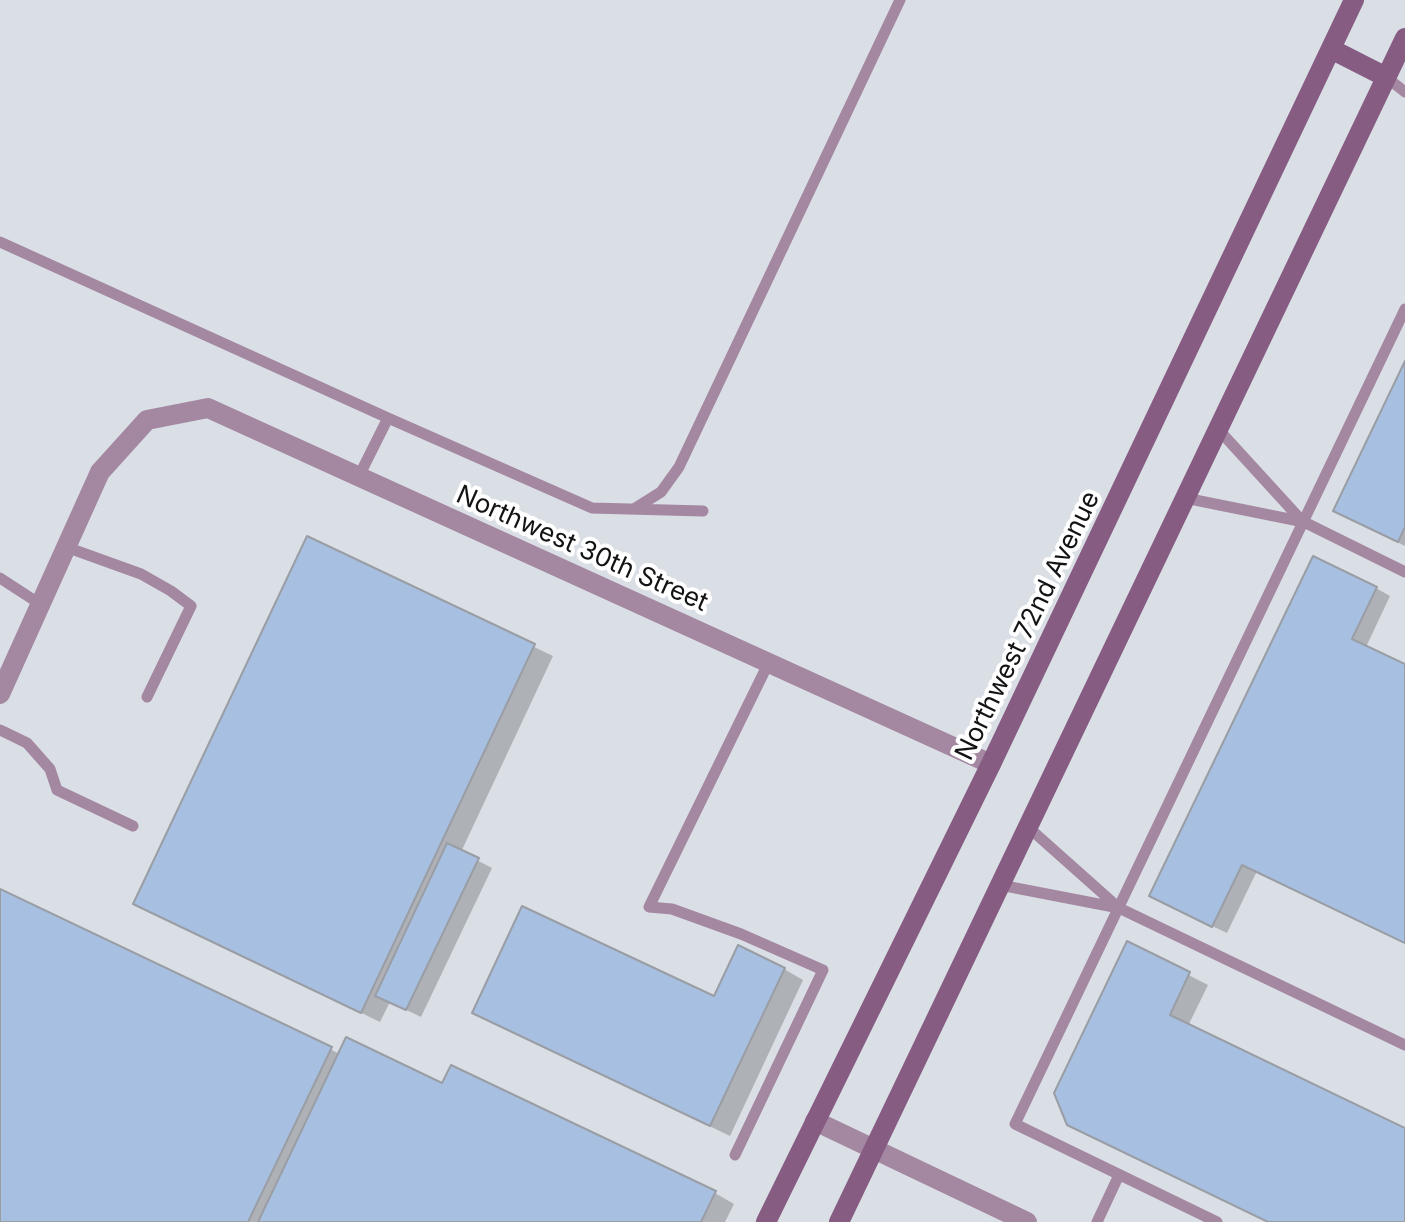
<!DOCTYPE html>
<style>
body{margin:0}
canvas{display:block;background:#dadee5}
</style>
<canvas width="1405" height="1222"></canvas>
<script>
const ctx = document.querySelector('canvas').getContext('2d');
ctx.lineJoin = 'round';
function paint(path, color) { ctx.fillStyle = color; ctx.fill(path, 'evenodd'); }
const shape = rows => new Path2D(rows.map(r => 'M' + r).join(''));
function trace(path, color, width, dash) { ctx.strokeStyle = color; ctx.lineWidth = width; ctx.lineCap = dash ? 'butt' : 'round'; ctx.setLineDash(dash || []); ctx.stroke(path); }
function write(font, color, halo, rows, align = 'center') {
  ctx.font = font + ' Inter,sans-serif'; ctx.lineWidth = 8; ctx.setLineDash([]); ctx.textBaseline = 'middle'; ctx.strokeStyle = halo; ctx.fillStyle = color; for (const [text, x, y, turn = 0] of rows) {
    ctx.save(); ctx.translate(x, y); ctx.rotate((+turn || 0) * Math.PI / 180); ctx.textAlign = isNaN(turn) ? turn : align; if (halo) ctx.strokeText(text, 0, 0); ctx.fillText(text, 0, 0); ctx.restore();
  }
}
paint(shape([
 [1405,366,1405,546,1354,521],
 [308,538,553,656,461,852,492,868,421,1017,390,1002,380,1022,135,903],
 [1376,588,1390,596,1366,647,1405,666,1405,943,1257,871,1227,933,1165,904],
 [0,891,340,1054,443,1086,715,1193,734,1204,725,1222,0,1222],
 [1128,944,1208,985,1188,1026,1405,1130,1405,1222,1269,1222],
 [784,969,803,980,730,1136,474,1012,715,999]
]), '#0003');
const building = shape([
 [1405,361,1405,527,1398,542,1333,511,1405,361],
 [307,536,535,644,361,1013,133,904,307,536],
 [1313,556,1377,587,1352,639,1405,664,1405,943,1242,865,1212,927,1149,896,1313,556],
 [447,843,479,858,406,1010,375,996,447,843],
 [0,889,332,1047,248,1222,0,1222,0,889],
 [522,906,714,996,738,945,785,968,710,1126,472,1013,522,906],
 [1127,941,1190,972,1170,1015,1405,1128,1405,1222,1268,1222,1067,1125,1054,1093,1127,941],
 [346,1037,442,1083,451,1065,716,1191,701,1222,258,1222,346,1037]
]);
paint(building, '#a7c0e2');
trace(building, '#9a9ea4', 2);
trace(shape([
 [1386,77,1405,92],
 [0,242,388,418],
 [1218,429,1303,522],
 [359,476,388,418,592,508,703,511],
 [1185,498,1304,522,1405,572],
 [634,509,661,492,679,467,900,0],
 [66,547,141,574,171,591,191,606,147,697],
 [0,578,40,604],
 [0,730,27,743,50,769,57,790,133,826],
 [1028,827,1119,908],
 [1000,885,1119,908,1405,1045],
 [735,1155,823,970,741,934,672,909,649,907,769,662],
 [1097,1222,1119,1175],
 [1217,1222,1015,1124,1405,309]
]), '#a487a1', 11);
trace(shape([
 [0,694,100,472,147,420,208,408,991,764]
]), '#a487a1', 20);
trace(shape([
 [815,1121,1027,1222]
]), '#a487a1', 20);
trace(shape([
 [1331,49,1386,77],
 [766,1222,991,764,1354,0],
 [839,1222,1405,38]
]), '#865c83', 20);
write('26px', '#121315', '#fff', [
 ["Northwest 30th Street",582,549,24],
 ["Northwest 72nd Avenue",1028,626,-64]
]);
</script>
